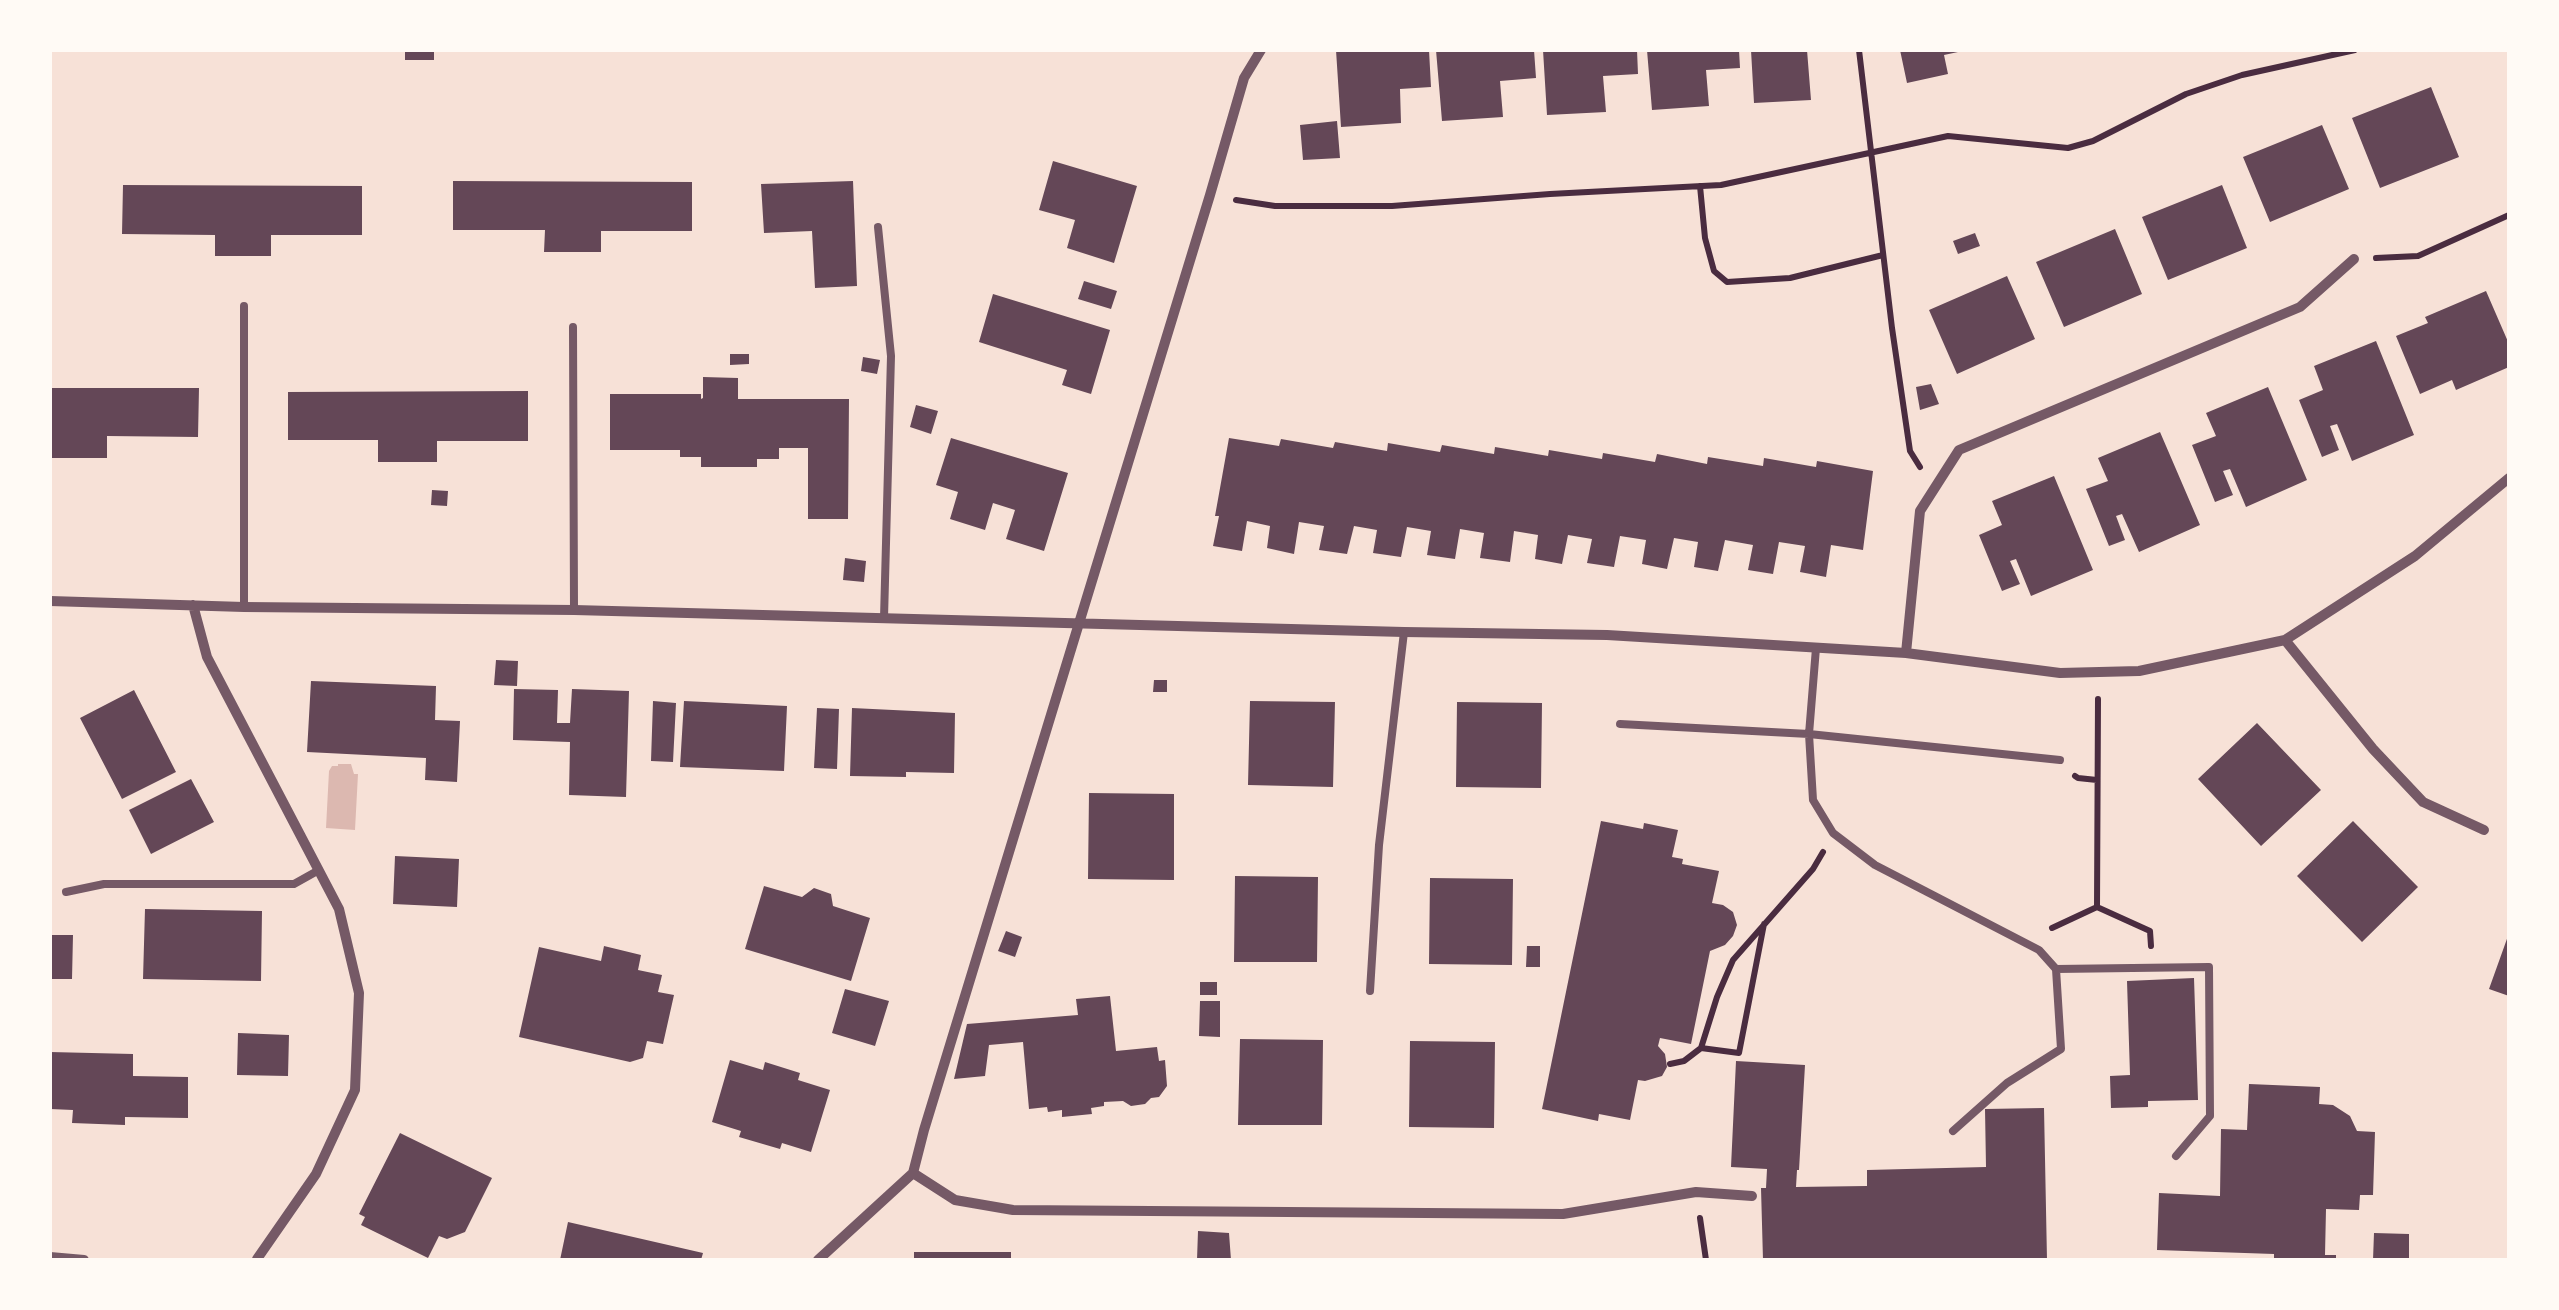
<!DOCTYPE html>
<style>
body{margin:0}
#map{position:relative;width:2559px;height:1310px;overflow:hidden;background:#f7e1d7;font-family:"Alegreya Sans",sans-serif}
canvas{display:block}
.frame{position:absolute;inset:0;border:52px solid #fffaf5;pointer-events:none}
</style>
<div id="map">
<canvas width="2559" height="1310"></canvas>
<div class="frame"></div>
</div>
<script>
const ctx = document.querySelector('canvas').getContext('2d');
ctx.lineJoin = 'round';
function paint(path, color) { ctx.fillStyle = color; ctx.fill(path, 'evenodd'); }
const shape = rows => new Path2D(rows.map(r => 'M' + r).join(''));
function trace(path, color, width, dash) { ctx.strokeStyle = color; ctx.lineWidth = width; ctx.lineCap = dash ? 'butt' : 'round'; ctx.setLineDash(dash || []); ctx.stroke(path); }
paint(shape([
 [338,764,351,764,354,774,358,774,355,830,326,828,329,771,332,766,338,766]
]), '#dcb8b0');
paint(shape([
 [405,50,434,50,434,60,405,60],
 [1336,50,1429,50,1431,87,1400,89,1401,123,1341,127],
 [1436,50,1534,50,1536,78,1500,81,1503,117,1442,121],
 [1543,50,1637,50,1638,74,1603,76,1606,112,1547,115],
 [1647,50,1739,50,1740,68,1706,70,1709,106,1652,110],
 [1751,50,1807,50,1811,100,1754,103],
 [1900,50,1958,50,1958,52,1944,55,1948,74,1907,83],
 [2431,87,2459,157,2380,188,2352,118],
 [1337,121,1340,158,1303,160,1300,125],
 [2322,125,2349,189,2270,222,2243,157],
 [1053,161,1137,186,1114,263,1067,248,1075,220,1039,210],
 [453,181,692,182,692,231,601,231,601,252,544,252,545,230,453,230],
 [853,181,857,286,815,288,812,231,764,233,761,184],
 [123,185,362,186,362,235,271,235,271,256,215,256,215,235,122,234],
 [2222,185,2247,248,2168,280,2142,217],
 [2115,229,2142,294,2064,327,2036,262],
 [1975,233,1980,246,1958,254,1953,241],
 [2007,276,2035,339,1957,374,1929,310],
 [1084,281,1117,291,1111,309,1078,299],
 [2486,291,2509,344,2509,367,2456,390,2452,380,2420,394,2396,336,2428,323,2425,317],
 [993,294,1110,330,1091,394,1062,385,1067,370,979,342],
 [2376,341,2414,435,2352,461,2337,424,2330,426,2339,450,2322,457,2299,400,2323,390,2314,366],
 [730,354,749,354,749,364,730,365],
 [863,357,880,360,877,374,861,371],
 [703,377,738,378,738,399,849,399,848,519,808,519,808,448,779,448,779,459,757,459,757,467,701,467,701,457,680,457,680,450,610,450,610,394,701,394,701,399,703,398],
 [1931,384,1939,404,1920,410,1916,387],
 [2268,387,2307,480,2246,507,2230,469,2223,471,2233,495,2215,502,2192,445,2216,436,2206,413],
 [50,388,199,388,198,437,107,436,107,458,51,458],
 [528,391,528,441,437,441,437,462,378,462,378,440,288,440,288,392],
 [916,405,938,411,931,434,910,427],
 [2160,432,2200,525,2139,552,2122,514,2116,516,2125,540,2109,546,2086,489,2108,481,2098,458],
 [951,438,1068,473,1044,551,1006,539,1015,510,993,503,985,530,950,519,958,492,936,485],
 [1229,438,1279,446,1281,439,1333,448,1335,442,1387,451,1388,443,1440,452,1442,445,1494,454,1495,447,1548,456,1549,450,1602,459,1603,453,1655,462,1657,454,1707,464,1708,457,1763,466,1764,458,1816,467,1817,461,1873,471,1863,550,1831,545,1826,577,1800,572,1805,546,1779,542,1773,574,1748,570,1753,545,1725,540,1718,571,1694,567,1698,542,1674,538,1667,569,1642,564,1646,540,1620,536,1614,567,1587,563,1592,539,1568,535,1562,564,1535,559,1538,535,1514,531,1510,562,1480,558,1484,533,1460,529,1455,559,1427,555,1431,531,1407,527,1401,557,1373,553,1377,530,1354,526,1347,554,1319,550,1324,526,1299,522,1294,554,1267,548,1270,526,1247,521,1242,551,1213,546,1219,516,1215,516],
 [2054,476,2093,570,2031,596,2016,559,2010,561,2020,584,2002,591,1979,535,2002,525,1992,501],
 [432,490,448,491,447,506,431,505],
 [845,558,866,561,864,582,843,580],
 [496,660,518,661,517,686,494,685],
 [1154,680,1167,680,1167,692,1153,692],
 [311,681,436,686,435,720,460,721,457,782,425,780,426,758,307,752],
 [514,689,558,690,557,723,570,723,572,689,629,691,626,797,569,795,570,742,513,740],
 [134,690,176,772,122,799,80,718],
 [653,701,676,703,673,762,651,761],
 [684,701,787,706,784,771,680,767],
 [1250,701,1335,702,1333,787,1248,785],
 [1457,702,1542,703,1541,788,1456,787],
 [817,708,839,709,837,769,814,768],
 [852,708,955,713,954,773,906,772,906,777,850,776],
 [2257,723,2321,790,2261,846,2198,779],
 [191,779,214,822,151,854,129,810],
 [1089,793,1174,794,1174,880,1088,879],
 [1601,821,1643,829,1644,823,1678,830,1672,857,1683,859,1682,864,1719,871,1712,903,1723,905,1733,912,1737,925,1733,936,1725,945,1710,951,1691,1044,1660,1038,1658,1046,1665,1054,1667,1067,1662,1076,1645,1081,1638,1080,1630,1120,1599,1114,1598,1121,1542,1109],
 [2353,821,2418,887,2362,942,2297,876],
 [395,856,459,859,457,907,393,904],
 [1235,876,1318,877,1317,962,1234,962],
 [1430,878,1513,879,1512,965,1429,964],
 [764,886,802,897,814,888,831,894,833,906,870,918,851,981,745,949],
 [145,909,262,911,261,981,143,979],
 [1006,931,1022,937,1015,957,998,951],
 [50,935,73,935,72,979,50,979],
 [2508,936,2509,936,2509,996,2489,989],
 [604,946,641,955,638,970,662,975,658,992,674,995,663,1044,647,1041,643,1058,630,1062,519,1037,539,947,601,961],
 [1527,946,1540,946,1540,967,1526,967],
 [2194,978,2198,1100,2148,1101,2148,1107,2111,1108,2110,1076,2130,1075,2127,981],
 [1200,982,1217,982,1217,995,1200,995],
 [845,989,889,1001,875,1046,832,1033],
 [1110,996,1116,1051,1157,1047,1159,1061,1165,1060,1167,1086,1159,1097,1151,1098,1145,1104,1131,1106,1123,1101,1104,1102,1104,1106,1091,1108,1092,1114,1062,1117,1062,1110,1048,1112,1047,1107,1029,1109,1023,1042,989,1045,985,1076,954,1079,967,1024,1078,1015,1076,999],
 [1200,1001,1220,1001,1220,1037,1199,1036],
 [238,1033,289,1035,288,1076,237,1075],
 [1240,1039,1323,1040,1322,1125,1238,1125],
 [1410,1041,1495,1042,1494,1128,1409,1127],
 [50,1052,133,1054,133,1076,188,1077,188,1118,125,1117,125,1125,72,1123,73,1110,50,1109],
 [730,1060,763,1070,765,1062,800,1073,798,1080,830,1090,811,1152,782,1143,780,1149,739,1137,741,1131,712,1122],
 [1736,1061,1805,1065,1799,1170,1797,1170,1796,1187,1867,1186,1867,1170,1986,1167,1985,1109,2044,1108,2047,1260,1763,1260,1761,1188,1766,1188,1767,1169,1731,1167],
 [2249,1084,2320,1087,2319,1104,2333,1105,2350,1116,2357,1131,2375,1132,2373,1195,2360,1195,2359,1210,2326,1209,2325,1255,2336,1255,2336,1260,2274,1260,2274,1254,2157,1250,2159,1193,2220,1196,2221,1129,2247,1130],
 [400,1133,492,1178,465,1232,447,1239,439,1236,428,1258,361,1225,365,1217,359,1214],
 [568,1222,703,1253,701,1260,560,1260],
 [1198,1231,1229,1233,1231,1260,1197,1260],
 [2374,1233,2409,1234,2409,1260,2373,1260],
 [914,1252,1011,1252,1011,1260,914,1260]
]), '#644757');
trace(shape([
 [1859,50,1892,328,1910,451,1920,467],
 [1700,186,1705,238,1714,271,1727,282,1790,278,1883,255],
 [1236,200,1275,206,1392,206,1550,194,1721,185,1948,136,2068,148,2093,141,2186,94,2242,75,2355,50],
 [2376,258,2418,256,2509,215],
 [2075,776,2078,778,2097,780],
 [2097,907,2098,699],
 [2052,928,2097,907,2150,931,2151,946],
 [1701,1048,1739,1053,1764,924],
 [1670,1064,1684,1061,1701,1048,1717,997,1733,960,1813,869,1823,852],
 [1700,1218,1706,1260]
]), '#4a2c40', 6);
trace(shape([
 [878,227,891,356,884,618],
 [244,306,244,607],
 [573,327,574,610],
 [1816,648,1809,734,1813,800,1833,833,1875,865,2039,950,2056,969,2061,1049,2007,1083,1953,1131],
 [1620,724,1809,734,2060,760],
 [66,892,104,884,294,884,319,870],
 [2056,969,2209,967,2210,1116,2176,1156],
 [1370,991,1379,845,1404,632]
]), '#755966', 8);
trace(shape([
 [50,601,244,607,574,610,1404,632,1607,635,1906,653,2060,673,2139,671,2285,640,2415,556,2509,478],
 [193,605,207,657,339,909,359,993,355,1090,316,1174,257,1259],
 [2285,640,2373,749,2423,802,2484,830],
 [1906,653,1920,511,1959,450,2300,307,2354,259],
 [913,1173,955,1200,1013,1210,1563,1214,1696,1192,1752,1196],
 [50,1257,84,1260],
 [818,1260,913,1173,924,1130,1210,195,1244,78,1261,50]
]), '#755966', 10);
</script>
